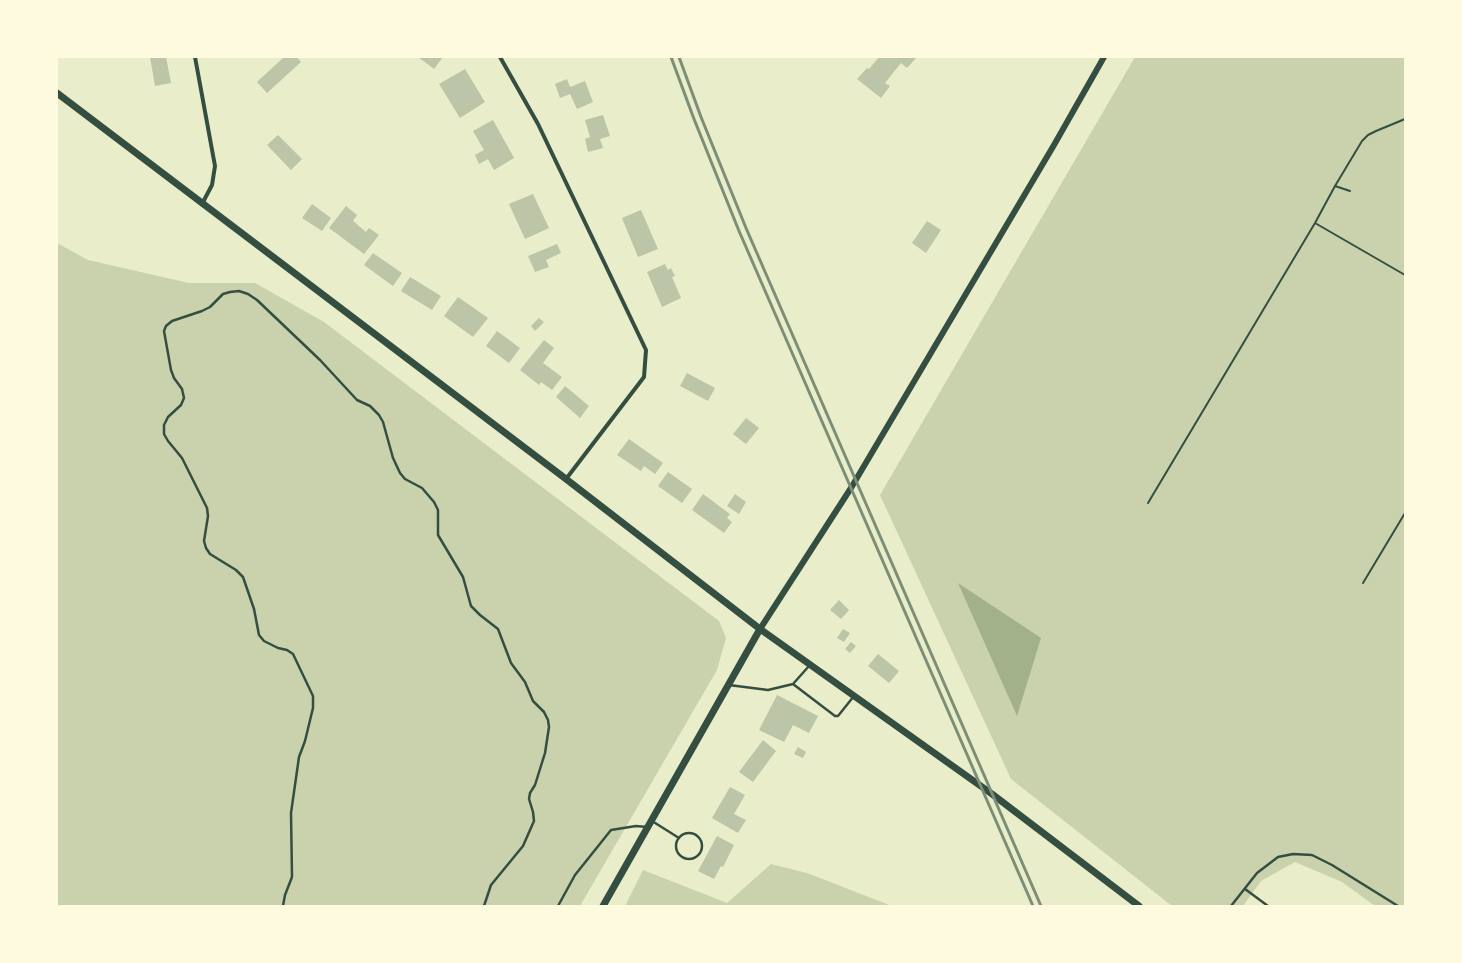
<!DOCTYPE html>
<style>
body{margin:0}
#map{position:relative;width:1462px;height:963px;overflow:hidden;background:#e9edc9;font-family:Roboto,sans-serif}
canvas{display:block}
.frame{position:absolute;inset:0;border:58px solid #fefae0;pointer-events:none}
</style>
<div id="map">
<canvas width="1462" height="963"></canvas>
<div class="frame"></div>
</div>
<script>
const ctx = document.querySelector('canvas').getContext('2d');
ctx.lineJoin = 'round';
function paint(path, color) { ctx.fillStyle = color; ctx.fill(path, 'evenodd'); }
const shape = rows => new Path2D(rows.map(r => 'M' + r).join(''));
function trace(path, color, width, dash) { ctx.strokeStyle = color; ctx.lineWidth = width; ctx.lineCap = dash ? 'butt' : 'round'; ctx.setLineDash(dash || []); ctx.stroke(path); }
paint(shape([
 [1135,57,1405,57,1405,906,1375,906,1342,882,1295,862,1261,881,1243,906,1172,906,1011,779,880,495],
 [57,243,88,260,189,283,255,283,324,322,719,621,726,638,717,670,580,906,57,906],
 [771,864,807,873,892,906,625,906,643,870,727,903]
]), '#cad2ad');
paint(shape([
 [958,583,1041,638,1017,716]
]), '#a3b18a');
paint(shape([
 [150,57,166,57,171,83,155,86],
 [284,57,297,57,301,62,267,93,257,82],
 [418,57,443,57,434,69],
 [879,57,917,57,907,68,901,63,885,83,890,86,881,98,857,79,867,68,869,69],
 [465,69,485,102,460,118,439,84],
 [567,79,570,87,585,81,593,102,577,109,570,94,560,98,555,84],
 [603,115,610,136,600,139,603,148,588,152,585,139,590,137,585,120],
 [493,120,514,158,494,170,488,159,479,164,475,155,484,150,473,131],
 [278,135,302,159,291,170,267,145],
 [533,194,549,228,525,239,509,204],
 [312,204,331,218,322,231,302,218],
 [346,206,357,215,353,221,366,232,369,228,379,235,364,254,329,228],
 [641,210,658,249,638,257,622,218],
 [927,221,941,230,926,253,912,243],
 [557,244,561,253,546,260,549,267,535,272,528,256],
 [373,253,402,273,393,286,364,265],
 [665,264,668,270,671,268,675,276,672,277,681,298,662,307,647,272],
 [410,277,441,296,432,310,401,291],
 [458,297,488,318,473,337,444,316],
 [539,318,544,322,535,331,531,326],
 [497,331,520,348,509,363,486,346],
 [544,340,554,348,543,363,562,377,552,390,541,382,539,385,520,370],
 [687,373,715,388,708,401,680,386],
 [565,386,589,406,580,418,556,397],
 [746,418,759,428,746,444,733,434],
 [629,439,663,463,655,474,644,466,641,471,617,455],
 [668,472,692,489,682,503,658,486],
 [703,494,730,514,727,518,732,522,724,533,692,510],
 [735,494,746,502,739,514,727,506],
 [839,600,849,610,841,619,830,610],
 [843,629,850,633,844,642,837,638],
 [851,642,856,646,850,653,845,649],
 [878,654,899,671,889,683,868,666],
 [777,695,818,716,809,733,793,725,784,742,759,730],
 [763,740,776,751,753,782,739,772],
 [798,747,806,752,803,758,794,754],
 [730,787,745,795,734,814,746,820,738,833,712,818],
 [717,836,734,845,723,867,721,866,714,879,698,871]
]), '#bcc5a7');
trace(shape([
 [1335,186,1350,191],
 [1315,223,1405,275],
 [1148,503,1315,223,1335,186,1362,141,1368,135,1376,131,1405,119],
 [1363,583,1405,513]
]), '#344e41', 2);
trace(shape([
 [793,684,835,716,838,716,854,696],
 [729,685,768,690,793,684,809,666],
 [652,821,679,838],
 '676 846a13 13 0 1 1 26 0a13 13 0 1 1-26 0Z',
 [1245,889,1268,906],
 [283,906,285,895,292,877,291,813,299,757,305,741,313,708,313,696,293,654,287,650,278,648,264,641,259,635,254,609,243,577,236,570,210,554,206,548,204,541,208,516,207,508,182,458,168,441,164,434,164,425,168,417,181,405,184,398,182,389,174,378,171,370,164,331,166,326,172,321,202,311,210,307,223,294,230,292,239,291,248,294,257,300,320,360,357,400,370,406,379,415,383,422,393,458,400,473,405,479,422,488,434,502,438,510,438,535,463,577,471,606,480,615,498,629,511,663,525,682,533,701,544,712,548,720,549,727,545,753,535,785,530,793,529,799,533,812,534,821,523,846,491,885,484,906],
 [558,906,575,875,611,830,636,826,647,827],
 [1231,906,1257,873,1278,857,1293,854,1312,855,1332,865,1398,906]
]), '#344e41', 2.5);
trace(shape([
 [195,57,215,166,212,185,202,204],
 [500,57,538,124,646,350,644,377,566,479]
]), '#344e41', 4);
trace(shape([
 [760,629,851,488,1054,145,1104,57]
]), '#344e41', 6);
trace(shape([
 [57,93,566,479,760,629,992,794,1139,906],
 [603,906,760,629]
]), '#344e41', 7);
trace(shape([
 [671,57,694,119,739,231,1033,906],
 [679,57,701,117,746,228,1041,906]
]), '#7c8e77', 3);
</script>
